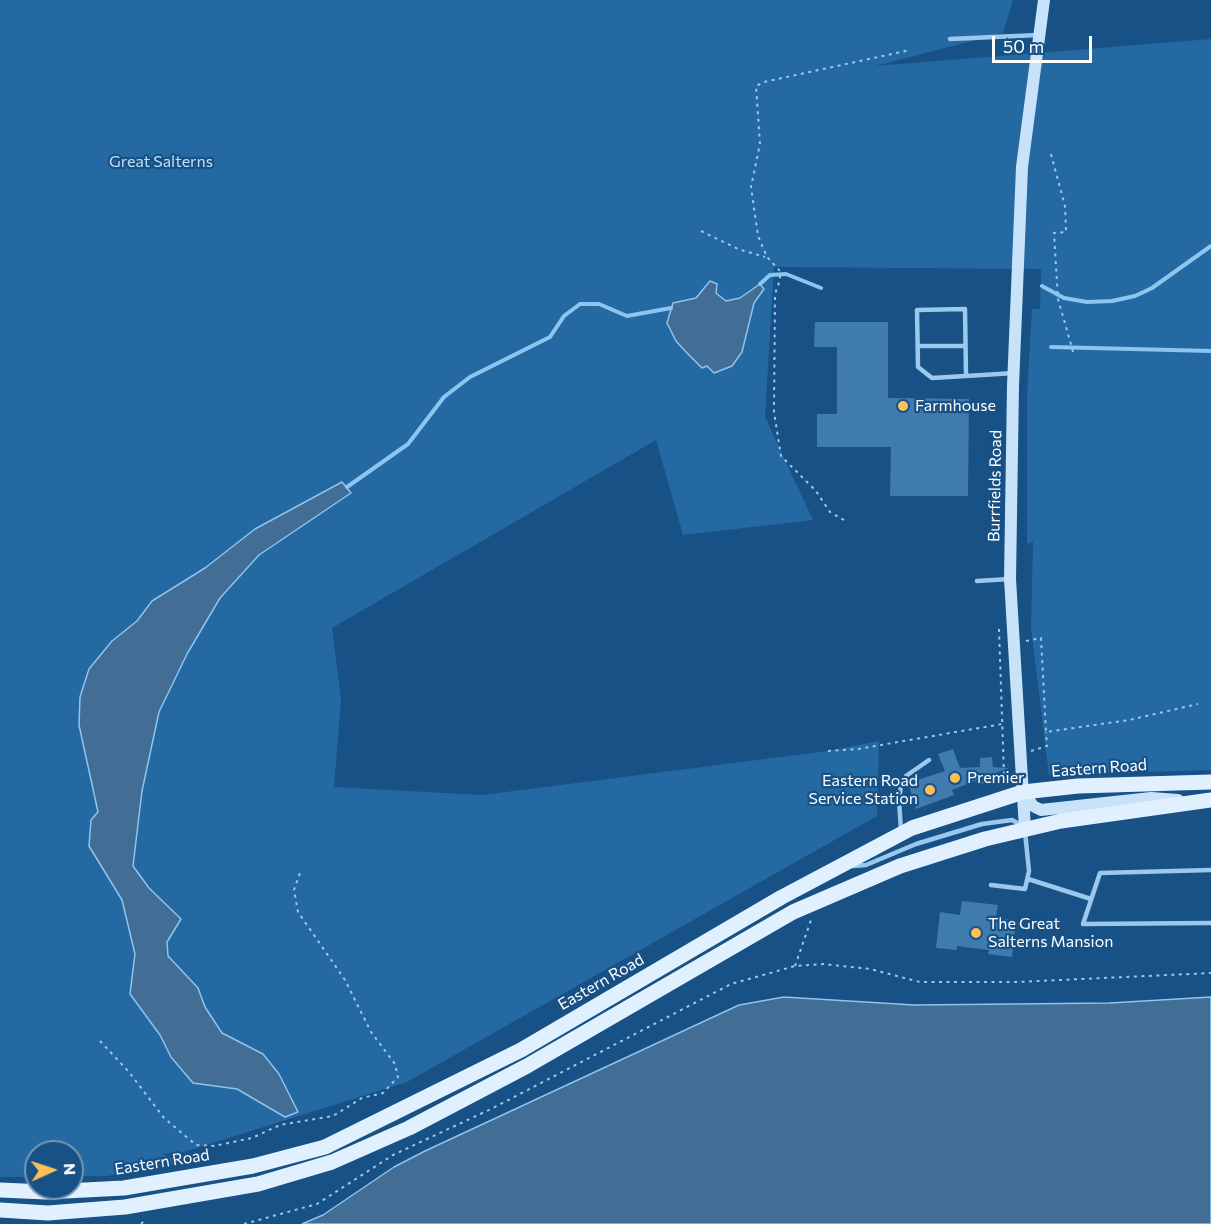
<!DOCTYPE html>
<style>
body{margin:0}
#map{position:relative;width:1211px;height:1224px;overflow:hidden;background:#175185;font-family:Commissioner,sans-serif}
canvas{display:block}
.north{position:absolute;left:24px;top:1140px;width:60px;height:60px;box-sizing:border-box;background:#175185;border:2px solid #7497b6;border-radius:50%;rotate:87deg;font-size:16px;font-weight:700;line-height:24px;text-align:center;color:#fff}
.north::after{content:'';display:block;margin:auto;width:21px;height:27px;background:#ffbf57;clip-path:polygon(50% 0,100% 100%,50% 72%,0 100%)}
.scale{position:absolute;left:992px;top:36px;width:100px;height:27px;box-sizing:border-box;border:3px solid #fff;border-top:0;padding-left:8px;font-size:18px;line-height:21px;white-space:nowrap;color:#fff;-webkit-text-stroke:4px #175185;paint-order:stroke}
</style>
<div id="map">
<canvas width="1211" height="1224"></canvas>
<div class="north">N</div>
<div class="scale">50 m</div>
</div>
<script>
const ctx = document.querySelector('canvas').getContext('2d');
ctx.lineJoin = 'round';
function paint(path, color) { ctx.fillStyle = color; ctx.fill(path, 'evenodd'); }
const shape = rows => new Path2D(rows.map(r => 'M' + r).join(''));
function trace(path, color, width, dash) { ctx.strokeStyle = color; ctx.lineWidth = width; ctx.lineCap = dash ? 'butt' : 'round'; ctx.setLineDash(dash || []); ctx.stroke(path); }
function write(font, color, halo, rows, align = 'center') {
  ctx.font = font + ' Commissioner,sans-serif'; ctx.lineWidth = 4.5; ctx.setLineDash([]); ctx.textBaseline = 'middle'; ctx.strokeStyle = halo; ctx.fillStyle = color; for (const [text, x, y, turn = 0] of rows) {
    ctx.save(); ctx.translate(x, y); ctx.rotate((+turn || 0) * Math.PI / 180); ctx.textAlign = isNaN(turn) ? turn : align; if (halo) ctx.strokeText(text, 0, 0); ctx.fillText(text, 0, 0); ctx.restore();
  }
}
paint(shape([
 [0,0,1013,0,1003,33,875,66,1211,39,1211,770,1049,775,1031,628,1033,542,1027,544,1027,394,1032,309,1040,309,1041,269,774,267,765,417,813,520,683,535,656,440,332,628,341,699,334,787,482,795,828,751,879,741,877,816,407,1082,184,1152,162,1154,185,1163,107,1176,72,1176,72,1152,36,1152,36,1177,0,1177]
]), '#2569a2');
const water = shape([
 [710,281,717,284,716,293,726,301,740,298,760,284,764,289,754,303,742,352,732,366,714,373,707,366,702,368,687,353,676,341,667,323,673,303,696,298,710,281],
 [342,482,351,493,259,555,220,598,187,654,159,712,142,791,133,866,149,888,181,919,167,942,168,956,198,988,205,1007,222,1033,263,1054,279,1074,298,1112,285,1117,237,1089,193,1083,171,1057,160,1035,130,994,135,954,122,900,89,846,91,820,98,812,79,725,80,697,89,669,112,641,137,621,152,601,205,568,255,529,342,482],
 [784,997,914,1005,1110,1003,1211,997,1211,1224,302,1224,323,1215,394,1167,425,1151,739,1005,784,997]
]);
paint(water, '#426d94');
trace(water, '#8dc4f0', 1.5);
trace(shape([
 [760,284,770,275,786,274,821,288],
 [1042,286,1064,298,1087,302,1112,301,1135,296,1152,288,1211,246],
 [1051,347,1211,351],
 [347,487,408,444,444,397,470,377,550,337,564,316,580,304,599,304,627,316,671,308]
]), '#8dc4f0', 4);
paint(shape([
 [815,322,888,322,888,398,969,399,968,496,890,496,891,447,817,447,817,414,837,414,837,347,814,347],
 [953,749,960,768,980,767,980,758,992,757,993,767,1009,768,993,774,994,783,981,784,980,779,952,790,954,795,916,809,908,783,945,771,938,754],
 [962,901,998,905,996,918,1016,920,1012,957,988,954,989,950,957,946,957,950,936,948,940,912,960,915]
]), '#3f7baf');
trace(shape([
 [1051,154,1065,206,1066,232,1054,233,1058,299,1074,355],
 [701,231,738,249,765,257],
 [844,520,830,512,816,491,781,456,774,412,775,294,780,280,780,271,767,257,758,236,751,187,760,144,756,86,764,82,910,50],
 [999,629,1004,774,1000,784],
 [1026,641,1041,638,1046,732,1129,720,1198,704],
 [828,751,858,749,1002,724],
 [1031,751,1047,746,1046,732],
 [795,966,811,920],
 [100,1041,129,1072,164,1118,196,1145,214,1146,252,1138,280,1125,333,1116,362,1098,383,1093,398,1077,395,1064,371,1032,345,980,298,912,294,890,300,873],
 [141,1224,146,1219],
 [244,1224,317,1204,393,1155,493,1108,731,984,795,966,823,964,870,969,920,982,1017,982,1211,973]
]), '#9bc8ed', 2, [3, 4.5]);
trace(shape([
 [950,39,1038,35],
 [918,346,965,346],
 [966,376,965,309,917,310,918,367,932,378,999,374,1013,373],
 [977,581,1010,579],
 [901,831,899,800,901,786,906,776,929,760],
 [853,866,866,865,916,844,982,824,1012,820,1021,825],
 [1211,870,1100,873,1083,924,1211,923],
 [1028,879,1091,899],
 [991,885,1025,889,1029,871,1025,832]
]), '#9bc8ed', 4.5);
trace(shape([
 [1024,793,1033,806,1041,810,1151,798,1178,800],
 [1025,829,1010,579,1013,386,1022,167,1044,0]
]), '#c8e2f9', 12);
trace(shape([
 [0,1190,46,1192,124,1188,253,1166,325,1147,521,1050,782,897,912,828,1023,792,1078,786,1211,782],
 [0,1210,48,1213,125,1207,258,1184,332,1162,409,1128,527,1066,793,912,900,866,985,839,1061,821,1211,800]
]), '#e1f0ff', 15);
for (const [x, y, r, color] of [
 [903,406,6,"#ffbf57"],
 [955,778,6,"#ffbf57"],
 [930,790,6,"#ffbf57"],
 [976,933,6,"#ffbf57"]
]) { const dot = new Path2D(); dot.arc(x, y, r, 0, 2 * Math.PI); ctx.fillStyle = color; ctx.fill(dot); trace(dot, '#175185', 2); }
write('16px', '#c1e0fa', '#175185', [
 ["Great Salterns",161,162]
]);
write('16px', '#fff', '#175185', [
 ["Farmhouse",915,406],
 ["Premier",967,778],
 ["Eastern Road",918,781,"right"],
 ["Service Station",918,799,"right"],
 ["The Great",988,924],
 ["Salterns Mansion",988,942]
], 'left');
write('16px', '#fff', '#175185', [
 ["Burrfields Road",995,486,-89],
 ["Eastern Road",1099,768,-4],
 ["Eastern Road",601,982,-30],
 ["Eastern Road",162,1162,-9]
]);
</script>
